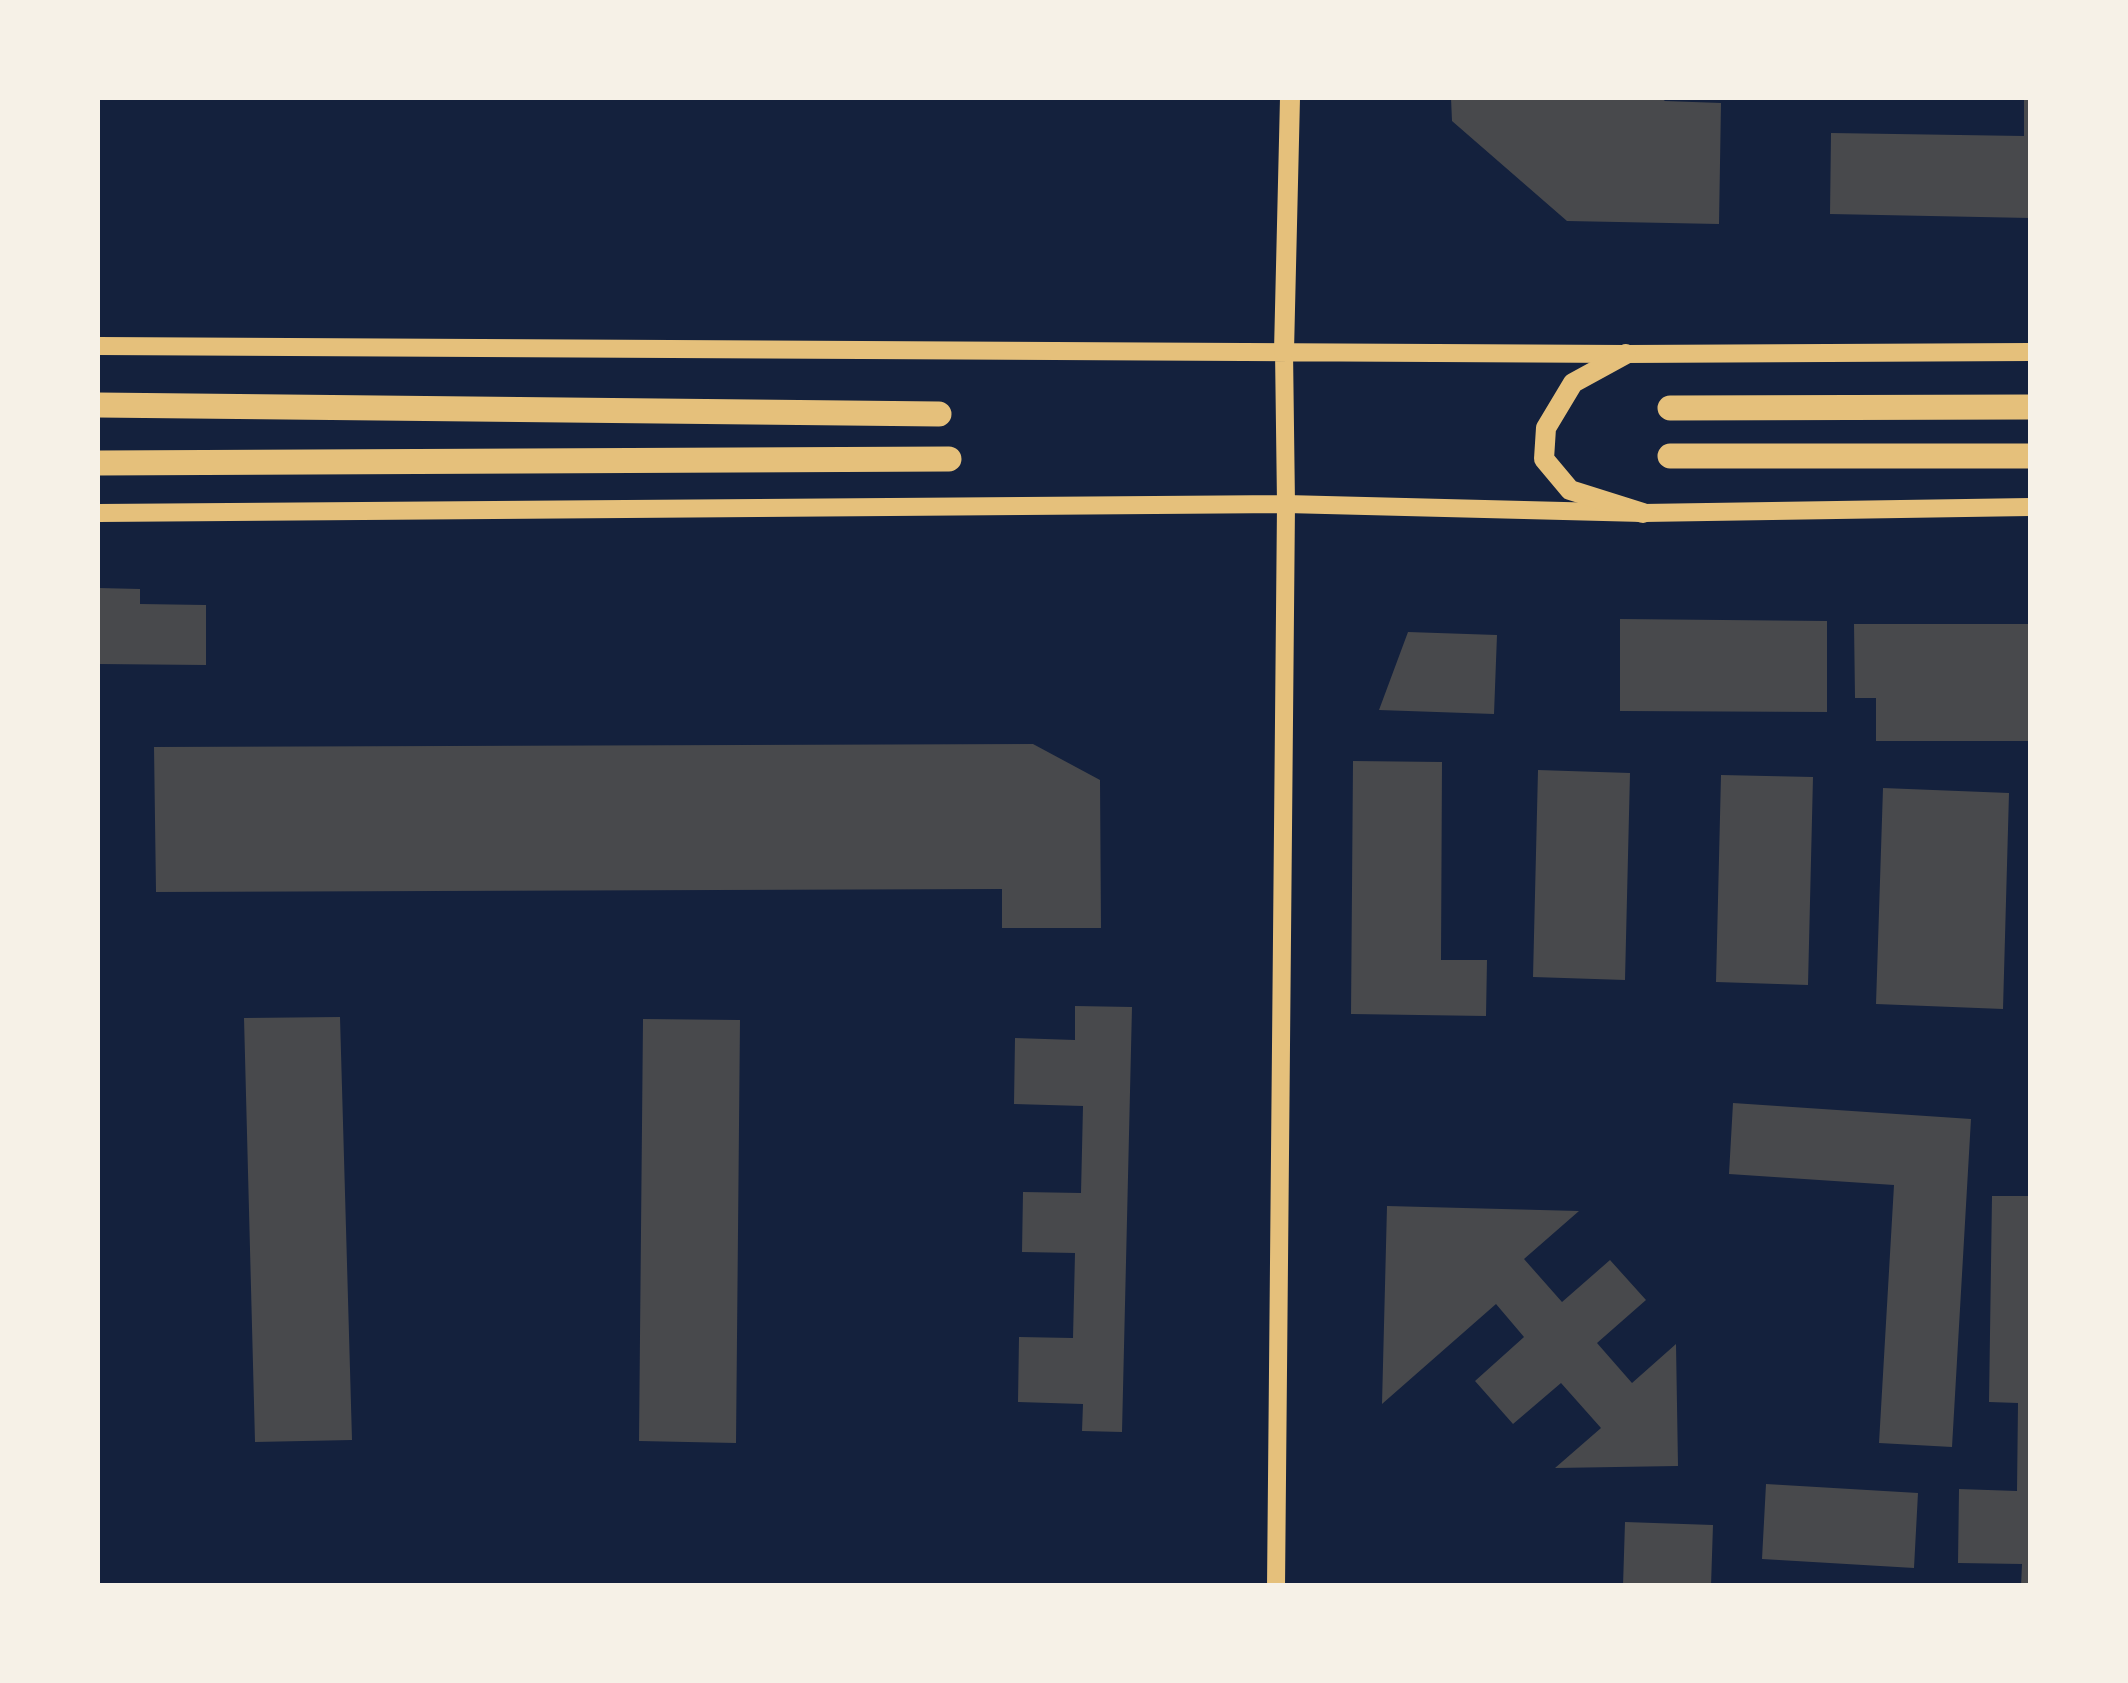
<!DOCTYPE html>
<style>
body{margin:0}
#map{position:relative;width:2128px;height:1683px;overflow:hidden;background:#14213d;font-family:"Golos Text",sans-serif}
canvas{display:block}
.frame{position:absolute;inset:0;border:100px solid #f6f1e7;pointer-events:none}
</style>
<div id="map">
<canvas width="2128" height="1683"></canvas>
<div class="frame"></div>
</div>
<script>
const ctx = document.querySelector('canvas').getContext('2d');
ctx.lineJoin = 'round';
function paint(path, color) { ctx.fillStyle = color; ctx.fill(path, 'evenodd'); }
const shape = rows => new Path2D(rows.map(r => 'M' + r).join(''));
function trace(path, color, width, dash) { ctx.strokeStyle = color; ctx.lineWidth = width; ctx.lineCap = dash ? 'butt' : 'round'; ctx.setLineDash(dash || []); ctx.stroke(path); }
paint(shape([
 [1451,98,1661,98,1665,101,1721,103,1719,224,1567,221,1452,121],
 [2024,98,2030,98,2030,218,1830,214,1831,133,2024,136],
 [98,588,140,589,140,604,206,605,206,665,98,664],
 [1620,619,1827,621,1827,712,1620,711],
 [1854,624,2030,624,2030,741,1876,741,1876,698,1855,698],
 [1408,632,1497,635,1494,714,1379,710],
 [1033,744,1100,780,1101,928,1002,928,1002,889,156,892,154,747],
 [1353,761,1442,762,1441,960,1487,960,1486,1016,1351,1014],
 [1538,770,1630,773,1625,980,1533,977],
 [1721,775,1813,777,1808,985,1716,982],
 [1883,788,2009,793,2003,1009,1876,1004],
 [1075,1006,1132,1007,1122,1432,1082,1431,1083,1404,1018,1402,1019,1337,1073,1338,1075,1253,1022,1252,1023,1192,1081,1193,1083,1106,1014,1104,1015,1038,1075,1040],
 [340,1017,352,1440,255,1442,244,1018],
 [643,1019,740,1020,736,1443,639,1441],
 [1733,1103,1971,1119,1952,1447,1879,1443,1894,1185,1729,1174],
 [1992,1196,2030,1196,2030,1586,2021,1586,2022,1564,1958,1563,1959,1489,2017,1491,2018,1403,1989,1402],
 [1387,1206,1579,1211,1524,1259,1562,1302,1610,1260,1646,1300,1597,1343,1632,1383,1676,1344,1678,1466,1555,1468,1601,1428,1561,1383,1513,1424,1475,1381,1524,1337,1496,1304,1382,1404],
 [1766,1484,1918,1493,1914,1568,1762,1559],
 [1625,1522,1713,1525,1711,1586,1623,1586]
]), '#48494c');
trace(shape([
 [98,346,1626,354,2030,352],
 [98,513,1286,504,1643,513,2030,507],
 [1276,1586,1286,504,1284,351]
]), '#e5c07b', 18);
trace(shape([
 [1284,351,1290,98],
 [1626,354,1573,383,1546,428,1544,459,1570,490,1643,513]
]), '#e5c07b', 20);
trace(shape([
 [98,405,939,414],
 [1670,408,2030,407],
 [1670,456,2030,456],
 [98,463,949,459]
]), '#e5c07b', 25);
</script>
